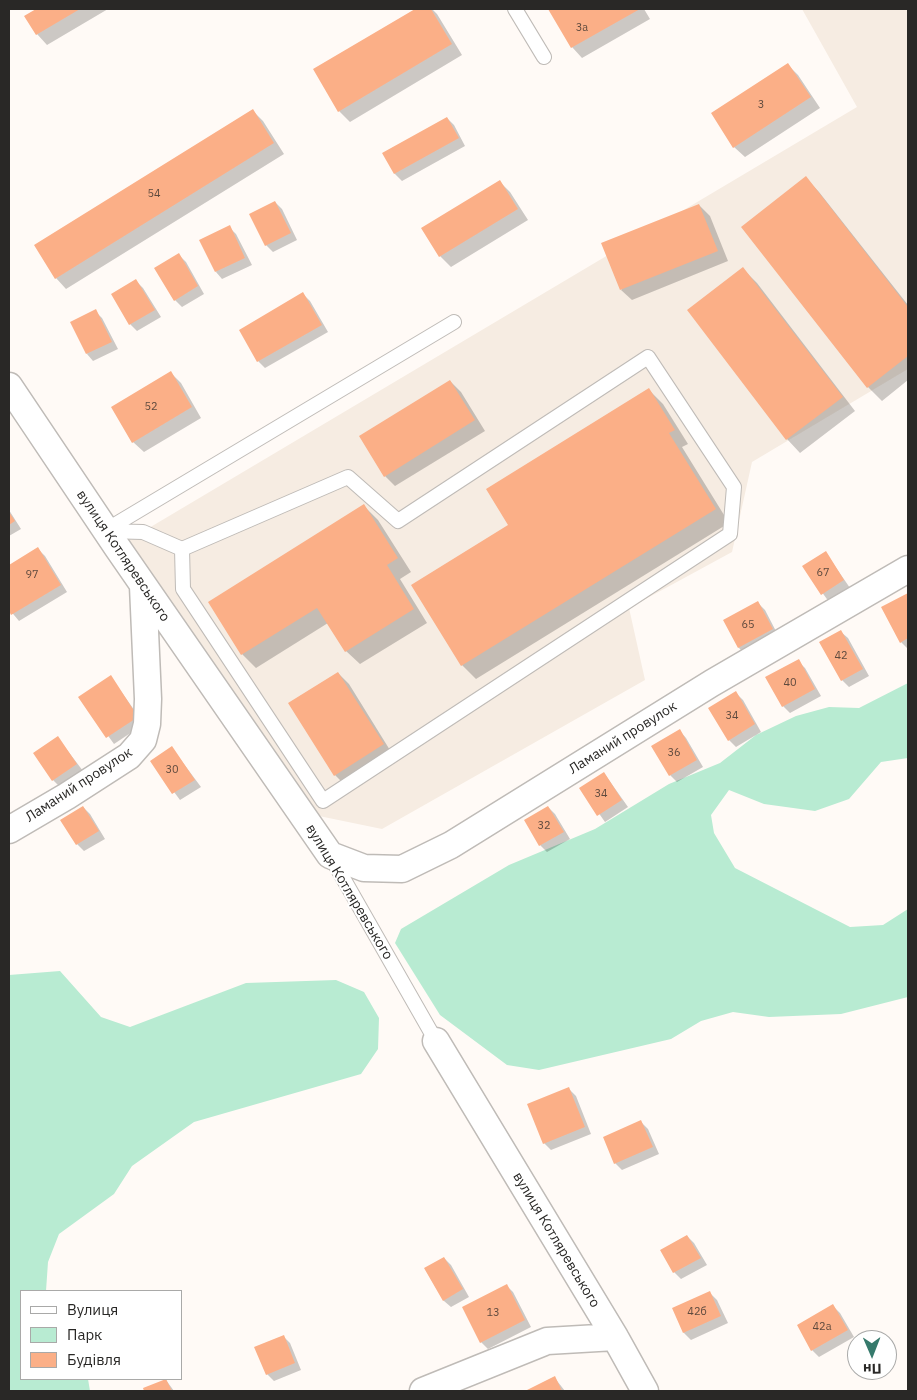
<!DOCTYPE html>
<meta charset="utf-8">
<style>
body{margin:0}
#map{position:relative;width:917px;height:1400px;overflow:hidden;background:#fffaf6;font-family:"IBM Plex Sans",sans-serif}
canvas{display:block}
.frame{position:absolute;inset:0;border:10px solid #292826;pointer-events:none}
.legend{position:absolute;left:20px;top:1290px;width:162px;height:90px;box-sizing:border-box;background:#fff;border:1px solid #a9a9a8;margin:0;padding:6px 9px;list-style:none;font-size:15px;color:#292826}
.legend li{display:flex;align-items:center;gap:10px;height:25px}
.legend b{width:25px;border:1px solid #a9a9a8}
.north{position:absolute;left:847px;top:1330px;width:50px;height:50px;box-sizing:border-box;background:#fff;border:1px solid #a9a9a8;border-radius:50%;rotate:179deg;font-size:14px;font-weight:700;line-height:20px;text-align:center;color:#292826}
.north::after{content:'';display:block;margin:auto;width:18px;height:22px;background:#367a6c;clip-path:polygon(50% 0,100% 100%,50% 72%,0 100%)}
</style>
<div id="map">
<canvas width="917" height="1400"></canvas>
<div class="frame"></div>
<ul class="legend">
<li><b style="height:6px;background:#fff"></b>Вулиця</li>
<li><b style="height:14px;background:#b8ebd2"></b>Парк</li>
<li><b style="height:14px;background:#fbaf87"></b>Будівля</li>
</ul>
<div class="north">Пн</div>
</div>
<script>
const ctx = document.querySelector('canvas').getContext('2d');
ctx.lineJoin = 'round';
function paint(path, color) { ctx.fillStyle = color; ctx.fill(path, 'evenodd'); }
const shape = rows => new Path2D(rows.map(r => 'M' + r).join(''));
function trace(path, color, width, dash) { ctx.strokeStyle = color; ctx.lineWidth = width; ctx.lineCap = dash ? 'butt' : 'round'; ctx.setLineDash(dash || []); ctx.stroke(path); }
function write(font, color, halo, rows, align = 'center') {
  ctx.font = font + ' "IBM Plex Sans",sans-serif'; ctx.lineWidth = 4; ctx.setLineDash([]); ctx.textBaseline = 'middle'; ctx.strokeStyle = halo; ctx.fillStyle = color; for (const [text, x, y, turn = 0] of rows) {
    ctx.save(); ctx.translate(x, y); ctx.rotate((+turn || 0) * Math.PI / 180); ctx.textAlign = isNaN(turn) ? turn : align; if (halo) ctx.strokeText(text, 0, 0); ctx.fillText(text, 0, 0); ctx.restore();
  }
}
paint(shape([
 [802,9,908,9,908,369,752,462,732,552,629,608,645,680,382,829,319,816,127,541,857,107]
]), '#f6ece2');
paint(shape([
 [908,683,908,758,881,762,849,799,815,811,764,804,729,790,711,815,714,833,735,868,850,927,883,925,908,909,908,997,841,1014,769,1017,733,1012,701,1021,671,1039,539,1070,507,1065,440,1015,395,943,401,929,509,865,595,829,669,784,720,763,756,735,796,716,829,707,859,708],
 [60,971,101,1017,130,1027,246,983,336,980,364,992,379,1018,378,1049,361,1074,194,1122,132,1166,114,1194,59,1234,48,1262,46,1291,21,1291,21,1379,88,1379,90,1391,9,1391,9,975]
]), '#b8ebd2');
paint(shape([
 [39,9,108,9,47,45,37,34,26,16],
 [417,9,432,9,437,14,462,55,350,122,339,111,315,70],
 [549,9,644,9,650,19,582,58,572,47],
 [787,64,798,75,820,108,745,157,734,147],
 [253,111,263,121,284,154,66,289,56,278],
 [447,118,454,125,465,146,402,181,395,174,384,153],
 [806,178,819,192,908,305,908,380,882,401,868,387,743,227],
 [500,182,510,192,528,220,451,267,440,256,423,228],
 [275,202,282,209,297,240,273,252,266,245],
 [699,205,710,216,728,261,632,300,621,290],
 [229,227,236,234,252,265,222,279,216,272],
 [179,255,186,262,204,294,182,307,175,300],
 [743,269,757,283,855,411,800,453,787,439],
 [136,281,143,288,161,317,137,331,130,324],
 [303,294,310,301,328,332,265,368,258,361],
 [95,311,102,318,118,349,93,361,87,354],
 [170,372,181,383,201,418,144,452,133,442],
 [450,381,461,392,485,431,395,486,385,476],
 [649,390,663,404,688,444,682,447,729,523,476,679,462,665,413,585,510,526],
 [364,506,378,520,411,572,400,579,427,623,360,664,346,651,328,623,256,668,242,654],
 [9,510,21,529,9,536],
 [38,549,45,556,67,592,19,621,9,609,9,567],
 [826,553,850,588,829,602,804,567],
 [908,594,908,649,901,642,882,608],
 [758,603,765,610,779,637,746,655,739,648,725,621],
 [841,632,848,638,869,676,849,687,842,680],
 [798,661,805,668,821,696,790,713,783,706],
 [338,673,349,684,393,755,345,785,335,775],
 [111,677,144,724,114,744,80,697],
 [736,693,743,700,761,732,736,747,729,740],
 [680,731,686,738,703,767,677,782,670,775],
 [58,738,83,771,60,787,53,780],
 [172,748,201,787,180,800,151,761],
 [604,773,628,807,605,822,581,788],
 [83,807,90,814,105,839,84,851,77,844],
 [548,807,555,814,570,839,547,852,540,845],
 [569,1089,576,1096,591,1134,551,1150,544,1143],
 [641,1122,648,1129,659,1154,622,1170,615,1163],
 [687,1236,694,1243,707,1265,681,1279,674,1272,662,1251],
 [444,1258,451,1265,469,1297,451,1307,444,1301,425,1269],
 [506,1285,513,1292,531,1327,488,1349,481,1342],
 [710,1293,717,1300,728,1323,691,1340,684,1333,674,1309],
 [833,1306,840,1313,854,1337,819,1357,812,1350],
 [283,1336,290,1343,301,1370,274,1381,267,1374],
 [554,1377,565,1391,527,1391],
 [166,1380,174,1391,146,1391,145,1389]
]), '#0003');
paint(shape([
 [36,9,80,9,36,35,24,16],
 [415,9,431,9,452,44,338,112,313,69],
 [548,9,640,9,571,48],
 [788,63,811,97,733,148,711,113],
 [253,109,274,143,55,279,34,245],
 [447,117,459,138,394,174,382,153],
 [806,176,908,307,908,356,867,388,741,227],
 [500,180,518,209,439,257,421,228],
 [275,201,291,233,265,246,249,214],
 [699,204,718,251,620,290,601,243],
 [230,225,245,258,215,272,199,240],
 [179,253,198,286,174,301,154,268],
 [743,267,843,397,786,440,687,310],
 [136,279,155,310,129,325,111,294],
 [303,292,322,325,257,362,239,330],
 [96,309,112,342,86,354,70,322],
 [171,371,192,407,132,443,111,407],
 [450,380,475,420,384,477,359,436],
 [649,388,675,430,669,433,716,509,461,666,411,585,508,525,486,489],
 [364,504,398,558,387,565,414,609,345,652,317,608,241,655,208,602],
 [9,512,15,521,9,525],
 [38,547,61,585,11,615,9,611,9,565],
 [826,551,844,580,821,595,802,566],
 [908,593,908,638,900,643,881,607],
 [758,601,773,629,738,648,723,620],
 [841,630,863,669,841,681,819,642],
 [799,659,815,689,782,707,765,677],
 [338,672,384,744,334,776,288,703],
 [111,675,138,717,106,738,78,697],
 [736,691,755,724,728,741,708,708],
 [680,729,697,760,669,776,651,746],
 [58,736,77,764,52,781,33,753],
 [172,746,195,780,172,794,150,761],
 [604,772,622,800,597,816,579,788],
 [83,806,99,831,76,845,60,820],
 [548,806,564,832,539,846,524,820],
 [569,1087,585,1127,543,1144,527,1104],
 [641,1120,653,1147,614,1164,603,1137],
 [687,1235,701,1258,673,1273,660,1250],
 [444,1257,463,1289,443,1301,424,1268],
 [507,1284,525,1320,480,1343,462,1307],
 [710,1291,721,1316,683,1333,672,1308],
 [833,1304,848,1330,811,1351,797,1325],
 [284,1335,295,1363,266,1375,254,1347],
 [555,1376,562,1391,525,1391],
 [166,1379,172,1391,144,1391,143,1388]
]), '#fbaf87');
const service = shape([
 [515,9,544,57],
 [106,530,454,322],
 [105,531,143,532,182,549,348,477,398,521,648,357,734,487,730,534,323,801,183,589,182,549],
 [331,857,436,1041]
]);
const minor = shape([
 [9,386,117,547,330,855,364,868,402,869,451,845,712,683,908,569],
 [9,830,67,796,129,756,143,740,147,724,148,699,143,586],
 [436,1041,615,1337,645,1391],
 [423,1391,547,1341,615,1337]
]);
trace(service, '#bfbbb7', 16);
trace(minor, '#bfbbb7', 29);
trace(service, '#fff', 14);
trace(minor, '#fff', 26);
write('11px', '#5e4a3e', null, [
 ["3а",582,28],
 ["3",761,105],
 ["54",154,194],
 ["52",151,407],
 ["67",823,573],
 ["97",32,575],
 ["65",748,625],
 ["42",841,656],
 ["40",790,683],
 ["34",732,716],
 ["36",674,753],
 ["30",172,770],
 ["34",601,794],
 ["32",544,826],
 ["42б",697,1312],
 ["13",493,1313],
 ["42а",822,1327]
]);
write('14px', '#292826', '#fff', [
 ["вулиця Котляревського",123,556,56],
 ["Ламаний провулок",623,738,-32],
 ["Ламаний провулок",79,785,-33],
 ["вулиця Котляревського",349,892,59],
 ["вулиця Котляревського",556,1240,59]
]);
</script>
